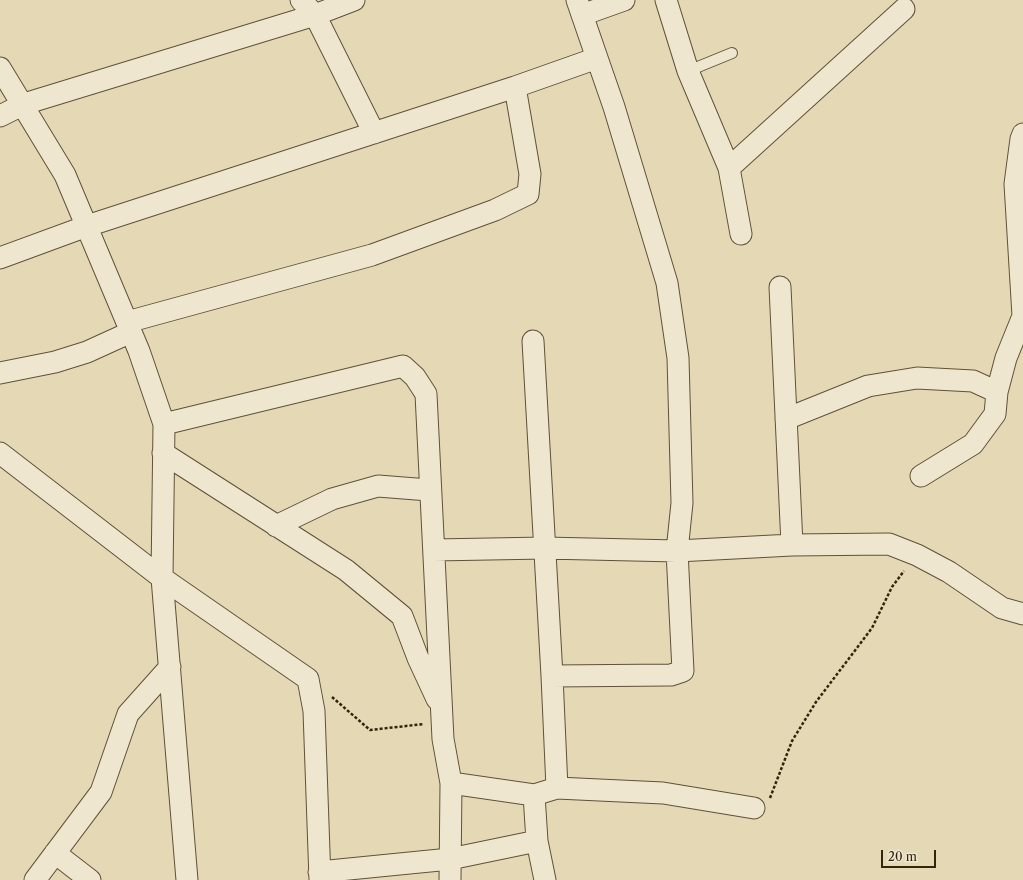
<!DOCTYPE html>
<style>
body{margin:0}
#map{position:relative;width:1023px;height:880px;overflow:hidden;background:#e5d9b5;font-family:"Libre Caslon Text",serif}
canvas{display:block}
.scale{position:absolute;left:881px;top:850px;width:55px;height:18px;box-sizing:border-box;border:2px solid #34240f;border-top:0;padding-left:5px;font-size:12px;line-height:14px;white-space:nowrap;color:#34240f;-webkit-text-stroke:3px #eee6cf;paint-order:stroke}
</style>
<div id="map">
<canvas width="1023" height="880"></canvas>
<div class="scale">20 m</div>
</div>
<script>
const ctx = document.querySelector('canvas').getContext('2d');
ctx.lineJoin = 'round';
const shape = rows => new Path2D(rows.map(r => 'M' + r).join(''));
function trace(path, color, width, dash) { ctx.strokeStyle = color; ctx.lineWidth = width; ctx.lineCap = dash ? 'butt' : 'round'; ctx.setLineDash(dash || []); ctx.stroke(path); }
const service = shape([
 [688,71,732,53]
]);
const minor = shape([
 [301,0,315,15,374,133],
 [666,0,688,71,729,168,741,234],
 [582,15,624,0],
 [0,68,65,175,139,351,164,424,162,578,187,880],
 [0,116,24,104,315,15,354,0],
 [729,168,904,9],
 [0,258,87,226,515,87,597,58,577,0],
 [780,287,792,545],
 [127,322,372,255,495,210,528,194,530,174,515,87],
 [533,341,552,676,557,788],
 [0,373,55,362,87,352,131,332],
 [786,419,868,386,917,378,973,381,997,392],
 [164,424,403,366,415,377,426,394,443,739,451,783,450,880],
 [0,453,162,578,308,679,314,711,320,880],
 [163,453,346,570,402,616,418,658,437,699],
 [921,476,973,444,995,414,997,392,1006,358,1023,316,1015,184,1021,139,1023,134],
 [276,526,332,499,378,486,429,490],
 [434,550,545,548,677,551,792,545,889,544,917,555,949,572,1002,608,1023,614],
 [552,676,671,675,683,671,677,551,682,503,678,358,667,283,614,107,597,58],
 [451,783,534,795,557,788,663,793,754,808],
 [534,795,537,841,545,880],
 [55,853,90,880],
 [319,872,450,859,537,841],
 [35,880,101,792,128,714,170,667]
]);
trace(service, '#605138', 12);
trace(minor, '#605138', 23);
trace(shape([
 [332,697,370,730,424,724],
 [770,798,792,741,816,702,872,628,892,587,904,571]
]), '#34240f', 2.5, [3, 2]);
trace(service, '#eee6cf', 10);
trace(minor, '#eee6cf', 21);
</script>
